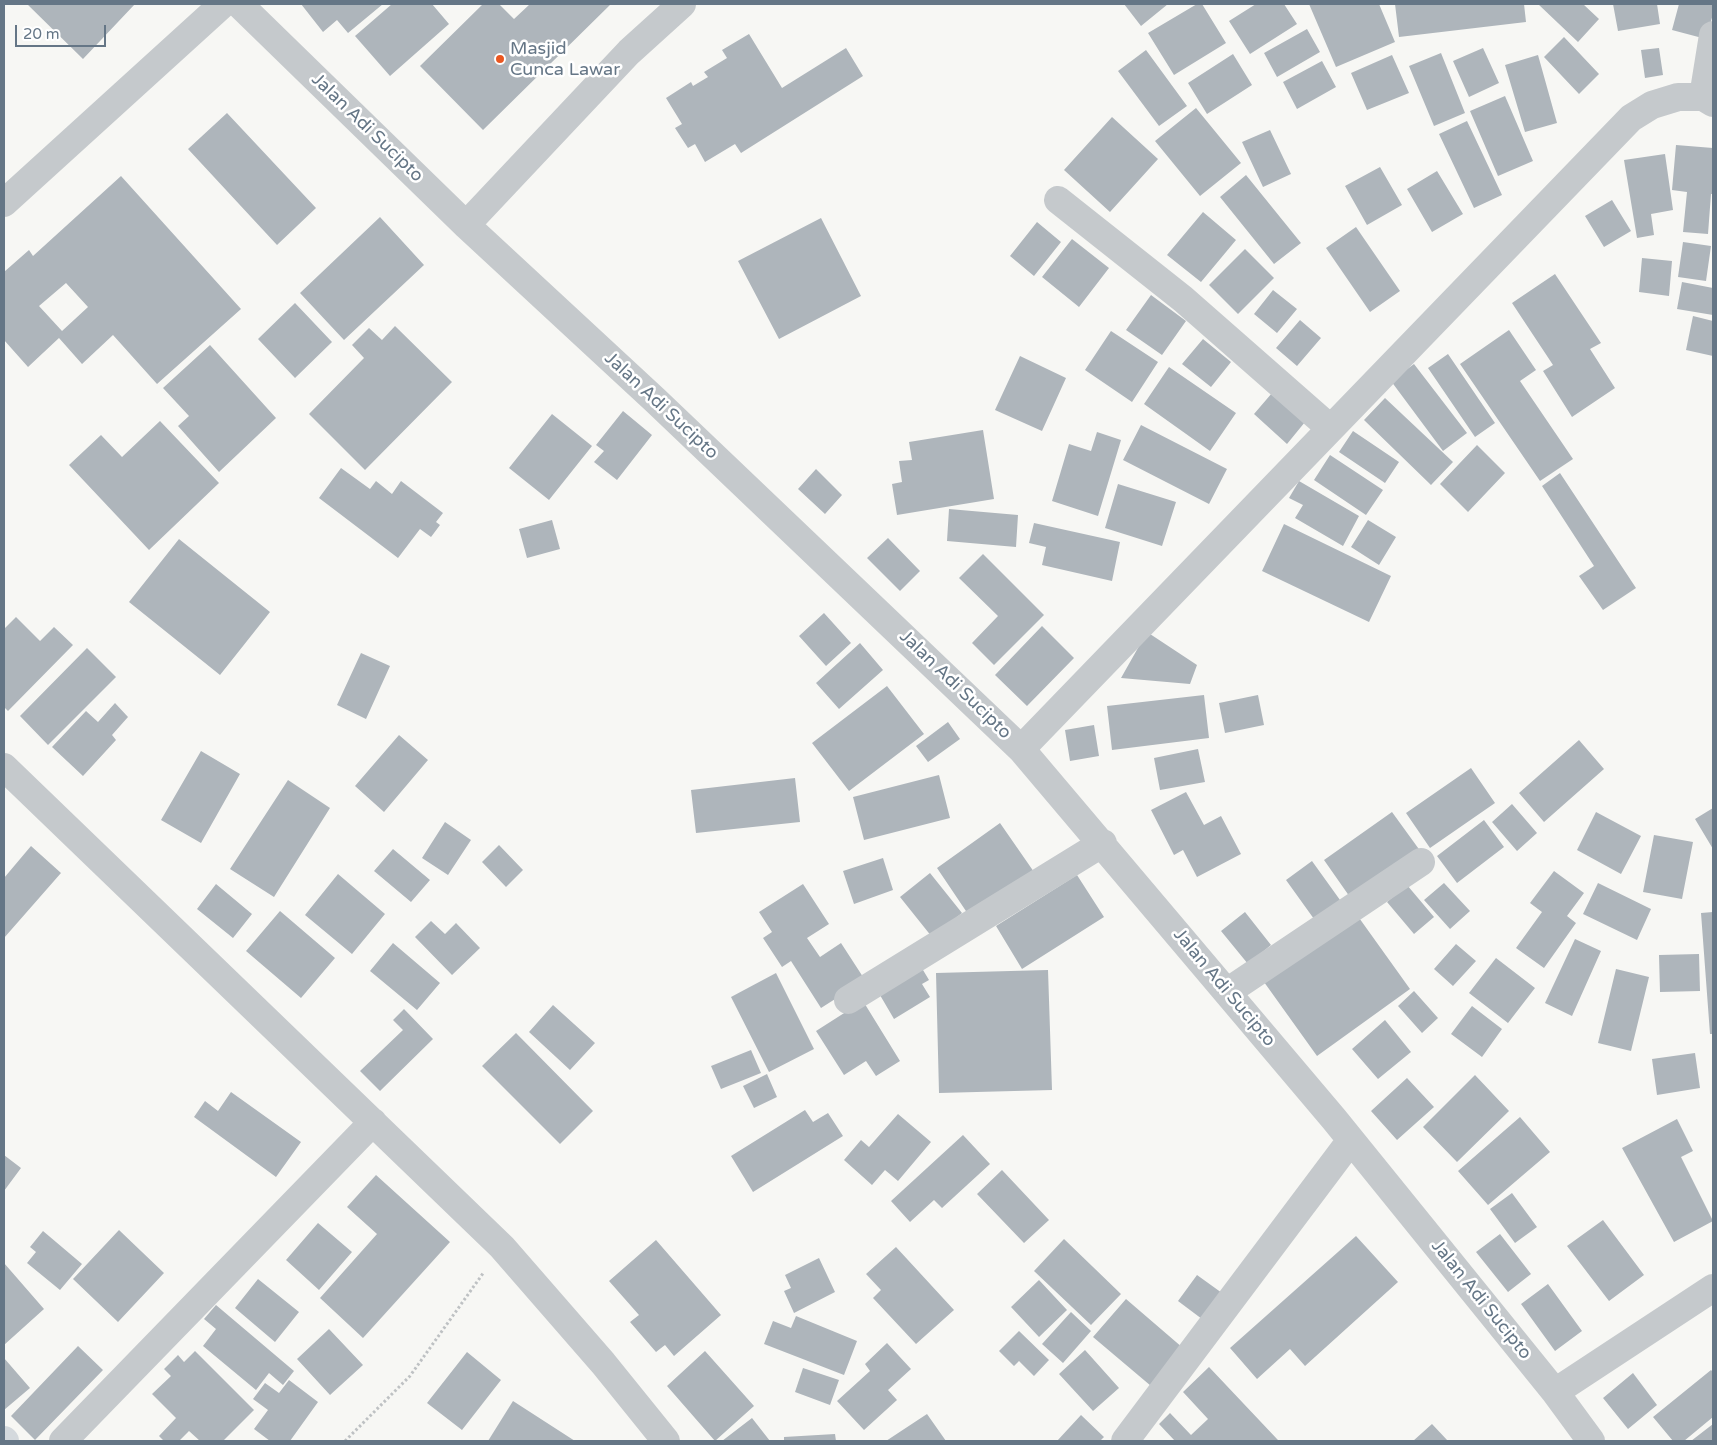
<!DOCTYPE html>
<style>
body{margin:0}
#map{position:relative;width:1717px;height:1445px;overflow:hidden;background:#f7f7f4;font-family:"Varela Round",sans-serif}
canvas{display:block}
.frame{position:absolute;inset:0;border:5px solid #657686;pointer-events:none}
.scale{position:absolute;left:15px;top:25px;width:91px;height:22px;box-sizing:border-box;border:2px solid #657686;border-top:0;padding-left:6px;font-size:15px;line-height:18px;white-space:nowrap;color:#657686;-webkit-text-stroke:4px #fff;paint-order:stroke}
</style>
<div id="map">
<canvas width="1717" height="1445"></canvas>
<div class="frame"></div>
<div class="scale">20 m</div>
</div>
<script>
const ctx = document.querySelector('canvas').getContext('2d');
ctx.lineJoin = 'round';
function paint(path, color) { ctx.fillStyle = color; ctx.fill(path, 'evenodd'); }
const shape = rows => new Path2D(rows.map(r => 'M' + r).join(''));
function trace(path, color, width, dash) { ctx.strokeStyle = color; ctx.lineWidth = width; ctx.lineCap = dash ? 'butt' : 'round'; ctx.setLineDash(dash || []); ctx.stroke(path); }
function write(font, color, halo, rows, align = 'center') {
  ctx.font = font + ' "Varela Round",sans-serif'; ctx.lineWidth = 5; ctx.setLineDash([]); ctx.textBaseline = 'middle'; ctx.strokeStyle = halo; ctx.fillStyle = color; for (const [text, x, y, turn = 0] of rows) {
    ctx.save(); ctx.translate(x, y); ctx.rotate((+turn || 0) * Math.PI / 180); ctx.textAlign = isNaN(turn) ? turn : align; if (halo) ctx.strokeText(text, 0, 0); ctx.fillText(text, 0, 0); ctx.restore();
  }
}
paint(shape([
 [27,4,135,4,83,59],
 [301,4,383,4,348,33,337,20,323,32],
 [392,4,432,4,449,24,390,76,355,36],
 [483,4,499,4,514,19,530,4,611,4,483,130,420,66],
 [1124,4,1168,4,1141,26],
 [1197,4,1202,4,1226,43,1174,75,1148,33],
 [1256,4,1284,4,1297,24,1250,54,1229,21],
 [1309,4,1379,4,1395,42,1336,67],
 [1395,4,1524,4,1526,22,1399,37],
 [1538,4,1583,4,1599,19,1578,42],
 [1613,4,1657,4,1660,24,1618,31],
 [1679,4,1713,4,1713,14,1706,39,1672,30],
 [1307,29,1320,52,1277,77,1264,53],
 [749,34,782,88,846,48,863,76,741,153,735,144,705,162,695,144,688,148,675,128,682,124,666,98,691,82,693,86,708,77,704,72,727,58,722,50],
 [1564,37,1599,74,1579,94,1544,57],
 [1483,48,1499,83,1469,97,1453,61],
 [1659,48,1663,75,1645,78,1641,50],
 [1146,50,1187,106,1159,126,1118,71],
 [1441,53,1465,113,1434,126,1409,66],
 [1233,54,1252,85,1207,114,1188,83],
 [1392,55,1409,93,1367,110,1351,73],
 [1538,55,1557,123,1525,132,1505,65],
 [1322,61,1336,87,1297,109,1283,82],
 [1505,96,1533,161,1498,176,1470,111],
 [1196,108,1241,163,1200,196,1155,141],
 [227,113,316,208,277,245,188,149],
 [1112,117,1158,159,1110,212,1064,170],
 [1467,121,1502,195,1474,208,1439,134],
 [1270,130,1291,174,1263,187,1242,142],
 [1676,145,1713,148,1713,194,1711,194,1708,234,1683,232,1687,192,1672,190],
 [1665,154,1673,210,1651,214,1654,235,1637,238,1624,160],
 [1380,167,1402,205,1367,225,1345,186],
 [1437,171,1463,214,1432,232,1407,189],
 [1246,175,1301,243,1274,264,1220,197],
 [121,176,241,309,157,384,113,335,82,364,59,338,28,367,4,340,4,272,29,250,33,256],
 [66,283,88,307,62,331,39,306],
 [1612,200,1631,231,1604,247,1585,216],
 [1203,212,1236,240,1201,282,1167,255],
 [380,217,424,265,344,340,300,293],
 [821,218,861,296,779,339,738,261],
 [1037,222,1061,242,1034,276,1010,256],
 [1356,227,1400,291,1370,312,1326,248],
 [1072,239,1109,268,1079,307,1042,277],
 [1683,242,1711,246,1706,281,1678,277],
 [1245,249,1274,278,1238,314,1209,285],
 [1642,258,1672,261,1669,296,1639,292],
 [1555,274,1601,343,1590,349,1615,388,1572,417,1543,371,1553,365,1512,303],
 [1682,282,1713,288,1713,315,1677,309],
 [1273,290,1297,309,1277,333,1254,314],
 [1151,295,1186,321,1162,355,1126,330],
 [295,303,332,342,295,378,258,339],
 [1693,316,1713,321,1713,356,1686,350],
 [1300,320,1321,338,1297,366,1276,348],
 [395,326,452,382,365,470,309,414,364,358,352,345,369,328,382,340],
 [1509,330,1536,370,1520,381,1573,459,1540,481,1460,364],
 [1111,331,1158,362,1132,402,1085,370],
 [1203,339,1231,362,1211,387,1182,364],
 [210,345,276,418,219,472,178,426,189,416,163,388],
 [1448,354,1495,423,1475,437,1428,368],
 [1020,356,1066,378,1042,431,995,410],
 [1414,364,1467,433,1443,451,1391,381],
 [1169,367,1236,413,1210,451,1144,404],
 [1272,393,1305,422,1287,444,1254,414],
 [1385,398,1453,462,1431,485,1364,420],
 [623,411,652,435,617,480,594,462,604,451,596,445],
 [552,414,592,446,549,500,509,468],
 [160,421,219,483,149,550,69,465,101,435,122,457],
 [1141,425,1227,469,1209,504,1123,460],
 [983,430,994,499,897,515,892,484,902,482,899,461,912,460,909,442],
 [1353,431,1399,462,1385,483,1339,452],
 [1097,432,1121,440,1098,516,1052,501,1069,444,1091,451],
 [1477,445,1505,473,1468,512,1440,484],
 [1330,455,1383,490,1366,515,1314,480],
 [341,468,370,489,376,481,392,494,401,481,443,513,436,522,440,525,431,537,420,529,398,558,319,498],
 [816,469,842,495,825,514,798,489],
 [1560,473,1636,588,1603,610,1579,576,1594,566,1542,486],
 [1299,481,1359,516,1343,546,1295,518,1303,505,1289,498],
 [1118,484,1176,502,1162,546,1105,528],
 [949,509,1018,515,1016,547,947,541],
 [552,520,560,549,527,558,519,529],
 [1368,520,1396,537,1379,565,1351,547],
 [1034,523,1120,542,1112,581,1042,565,1046,547,1029,543],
 [1284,524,1391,576,1369,622,1262,571],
 [888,538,920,571,900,591,867,558],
 [179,539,270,612,220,675,129,602],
 [983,554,1044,615,994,665,972,643,998,616,959,578],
 [824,613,851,643,826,666,799,636],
 [16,617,40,641,54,627,73,645,8,711,4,707,4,629],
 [1042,626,1074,658,1027,706,995,675],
 [1147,632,1197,665,1190,684,1121,678],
 [860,643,883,670,839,709,816,683],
 [87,648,116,677,48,745,20,716],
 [361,653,390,666,366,719,337,705],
 [887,686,924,734,849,791,812,743],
 [1204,695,1209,738,1112,750,1107,706],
 [1258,695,1264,725,1225,733,1219,703],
 [115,703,128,717,112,735,116,740,83,776,52,747,86,711,98,722],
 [948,722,960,739,928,762,916,746],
 [1094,725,1099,756,1070,761,1065,730],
 [399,735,428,760,384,812,355,786],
 [1579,740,1604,769,1544,822,1519,793],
 [1198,749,1205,782,1160,790,1154,758],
 [201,751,240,774,201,843,161,820],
 [1471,768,1495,803,1430,848,1406,813],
 [939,775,950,818,864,840,853,797],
 [795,778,800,822,696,833,691,790],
 [288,780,330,808,274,897,230,869],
 [1186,792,1204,825,1221,816,1241,854,1197,877,1183,850,1174,855,1151,810],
 [1512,804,1537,833,1517,851,1492,822],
 [1713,808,1713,849,1695,819],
 [1392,812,1421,852,1352,900,1324,860],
 [1596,812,1641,836,1621,874,1577,850],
 [1484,820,1504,847,1457,883,1437,856],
 [445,822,471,840,448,875,422,858],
 [1000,823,1034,872,970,917,937,868],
 [1654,835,1693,842,1682,899,1643,892],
 [499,845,523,870,506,887,482,862],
 [31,846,61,873,4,938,4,878],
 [393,849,430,880,411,902,374,871],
 [883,858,893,890,854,904,843,871],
 [1312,861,1340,900,1314,919,1286,880],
 [1554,871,1584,893,1567,916,1576,923,1544,968,1516,948,1542,912,1530,903],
 [930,873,962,913,932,937,900,897],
 [338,874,385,914,352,954,305,915],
 [1077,875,1104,917,1022,969,996,926],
 [1444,883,1470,911,1450,929,1424,900],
 [1598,883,1651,909,1637,940,1583,914],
 [216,884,252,914,233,938,197,909],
 [803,884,829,924,807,938,820,957,841,943,865,980,821,1008,791,961,782,967,763,938,772,932,759,912],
 [1407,885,1434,917,1414,934,1387,902],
 [280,911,335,958,301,998,246,951],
 [1245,912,1271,945,1248,964,1221,931],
 [1713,912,1713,1034,1710,1034,1701,913],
 [1357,915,1410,989,1317,1056,1264,982],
 [431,921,445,934,456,923,480,948,452,975,415,937],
 [1575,939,1601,951,1572,1016,1545,1003],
 [393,943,440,983,417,1010,370,971],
 [1456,944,1476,961,1453,986,1434,969],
 [1699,954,1700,991,1660,992,1659,955],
 [1496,958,1535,988,1508,1023,1469,993],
 [920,965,929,980,922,984,930,997,894,1019,877,990],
 [1616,969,1649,977,1631,1051,1598,1043],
 [1048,970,1052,1090,939,1093,936,973],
 [776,973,814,1049,769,1072,731,997],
 [1414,991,1438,1018,1422,1033,1398,1006],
 [863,1001,900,1061,876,1076,866,1061,844,1075,816,1031],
 [553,1005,595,1043,570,1070,529,1032],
 [1472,1006,1502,1029,1482,1057,1451,1034],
 [404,1009,433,1039,380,1091,360,1071,403,1030,393,1020],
 [1385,1020,1411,1052,1378,1079,1352,1049],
 [516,1033,593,1111,560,1144,482,1066],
 [751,1050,761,1073,721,1089,711,1066],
 [1695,1053,1700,1088,1657,1095,1652,1059],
 [767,1074,777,1097,754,1108,743,1086],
 [1475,1075,1509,1111,1457,1162,1423,1127],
 [1407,1078,1434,1107,1397,1140,1371,1111],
 [231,1092,301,1142,276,1177,194,1117,205,1101,218,1111],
 [805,1110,813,1122,828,1113,843,1136,753,1192,731,1156],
 [898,1114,931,1142,898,1181,885,1170,872,1185,844,1160,861,1140,869,1147],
 [1520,1117,1550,1152,1488,1205,1458,1171],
 [1677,1119,1693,1151,1681,1157,1713,1221,1674,1242,1622,1148],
 [963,1135,990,1164,942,1208,934,1200,910,1222,891,1201],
 [4,1155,21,1168,4,1191],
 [1002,1170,1049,1220,1024,1243,977,1194],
 [376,1175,450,1242,363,1338,320,1298,377,1234,347,1207],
 [1512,1193,1537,1227,1515,1243,1490,1209],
 [1603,1220,1644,1275,1609,1301,1567,1246],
 [318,1223,352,1252,319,1290,286,1260],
 [119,1230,164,1273,118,1322,73,1279],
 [43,1231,82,1264,60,1290,27,1263,36,1252,30,1247],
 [1500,1234,1531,1274,1508,1292,1476,1252],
 [1356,1236,1398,1282,1305,1366,1290,1349,1257,1379,1230,1348],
 [1064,1239,1121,1294,1091,1325,1034,1271],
 [656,1240,721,1315,674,1356,665,1345,656,1352,630,1322,639,1315,609,1281],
 [896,1247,954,1310,916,1344,873,1298,881,1290,866,1274],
 [819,1258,835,1292,794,1313,784,1291,791,1288,785,1275],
 [4,1263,44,1309,4,1345],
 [1197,1275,1222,1293,1202,1319,1178,1301],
 [258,1279,299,1312,275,1342,235,1308],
 [1039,1280,1067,1310,1039,1337,1011,1307],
 [1548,1284,1582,1331,1555,1351,1521,1304],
 [1126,1299,1183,1348,1151,1386,1093,1337],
 [216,1305,294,1371,283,1385,269,1373,256,1390,203,1346,216,1329,204,1319],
 [1071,1312,1091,1331,1063,1363,1042,1344],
 [796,1316,857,1341,844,1375,764,1344,773,1321,791,1328],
 [329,1329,363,1365,330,1395,297,1359],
 [1019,1331,1049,1360,1034,1376,1019,1361,1014,1366,999,1351],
 [887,1343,911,1369,888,1390,897,1400,864,1430,837,1401,870,1371,865,1364],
 [78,1346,103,1370,35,1440,11,1416],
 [1085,1350,1119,1388,1093,1411,1059,1374],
 [195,1351,254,1410,223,1441,200,1441,189,1431,179,1441,164,1441,159,1436,176,1418,152,1394,171,1376,164,1369,178,1355,184,1362],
 [705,1351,754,1406,715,1441,667,1386],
 [467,1352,501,1380,462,1430,427,1403],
 [4,1358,30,1388,4,1410],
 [1209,1367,1277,1439,1279,1441,1175,1441,1159,1424,1170,1413,1191,1435,1208,1419,1183,1392],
 [803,1368,839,1380,830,1405,795,1392],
 [1711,1370,1713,1372,1713,1417,1684,1441,1673,1441,1653,1417],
 [1633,1373,1657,1405,1628,1429,1603,1398],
 [289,1380,318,1402,290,1441,270,1441,254,1429,268,1410,253,1399,265,1383,279,1393],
 [513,1401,575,1441,488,1441],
 [927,1414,946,1441,886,1441],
 [1081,1415,1104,1437,1100,1441,1057,1441],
 [752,1418,770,1441,722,1441],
 [1432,1424,1448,1441,1413,1441],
 [1713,1424,1713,1441,1691,1441],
 [835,1434,836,1441,784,1441,784,1437]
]), '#aeb5bb');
trace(shape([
 [345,1441,410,1376,484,1272]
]), '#bec1c3', 3, [2.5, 2.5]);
trace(shape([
 [239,4,466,225,655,400,1021,749,1334,1119,1555,1392,1591,1441],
 [1703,97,1713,35],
 [1058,200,1183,299,1330,428],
 [4,203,223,4],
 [466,225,629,52,682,4],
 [1021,749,1631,118,1652,105,1678,97,1703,97,1713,103],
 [4,767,502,1247,603,1363,666,1441],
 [1227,992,1421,862],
 [848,1000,1103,843],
 [1555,1392,1713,1288],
 [63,1441,373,1122],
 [1125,1441,1351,1140]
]), '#c5c9cc', 28);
trace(shape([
 [4,1440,5,1441]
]), '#d4d9dd', 28);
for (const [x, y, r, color] of [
 [500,59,5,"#ea5721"]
]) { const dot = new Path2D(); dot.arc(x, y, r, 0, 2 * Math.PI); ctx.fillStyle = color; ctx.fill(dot); trace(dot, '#fff', 2); }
write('18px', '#657686', '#fff', [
 ["Masjid",510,49],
 ["Cunca Lawar",510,70]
], 'left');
write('18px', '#657686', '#fff', [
 ["Jalan Adi Sucipto",367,128,44],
 ["Jalan Adi Sucipto",661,406,43],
 ["Jalan Adi Sucipto",955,685,44],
 ["Jalan Adi Sucipto",1224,988,50],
 ["Jalan Adi Sucipto",1481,1300,51]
]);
</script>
